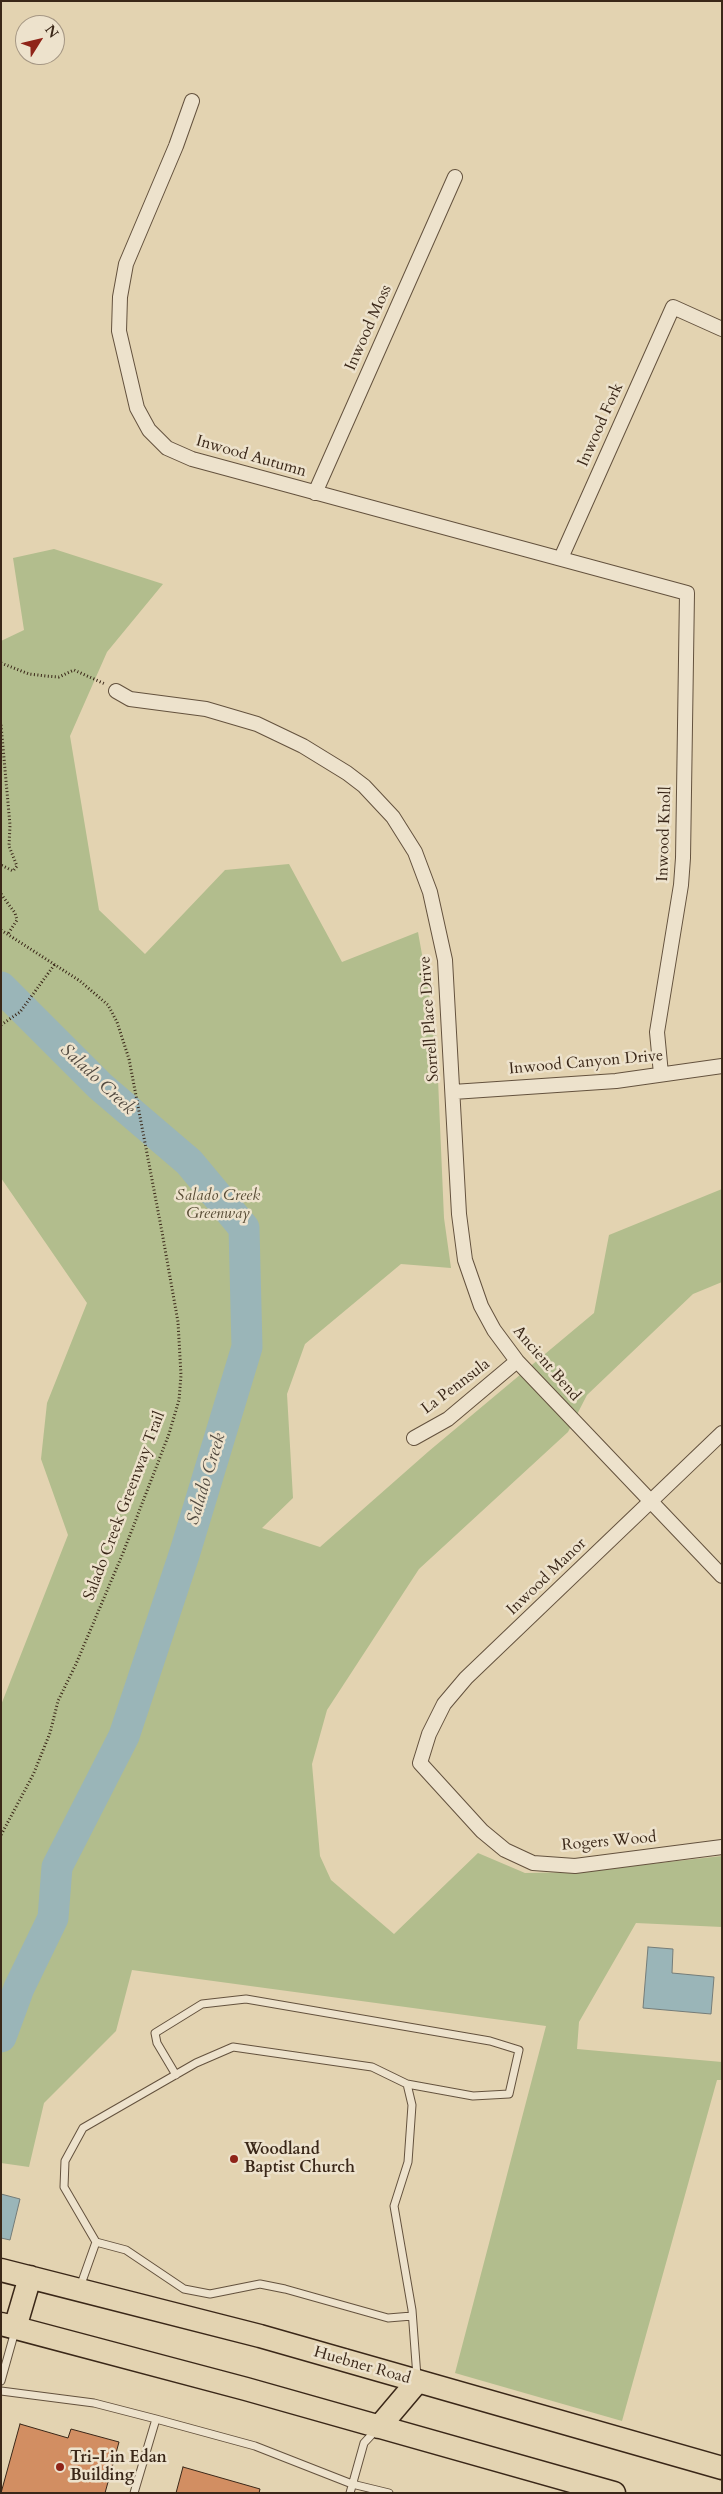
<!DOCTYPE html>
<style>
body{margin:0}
#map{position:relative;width:723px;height:2494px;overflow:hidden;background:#e3d3b1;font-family:Cardo,serif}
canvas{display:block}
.frame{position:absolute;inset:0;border:2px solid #3a2718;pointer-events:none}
.north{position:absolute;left:15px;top:15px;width:50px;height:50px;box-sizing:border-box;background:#ede2cc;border:1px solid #a59784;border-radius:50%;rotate:54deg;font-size:14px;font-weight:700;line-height:20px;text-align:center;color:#3a2718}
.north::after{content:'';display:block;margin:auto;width:18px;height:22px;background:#8f2418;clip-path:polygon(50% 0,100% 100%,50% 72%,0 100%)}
</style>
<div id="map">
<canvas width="723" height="2494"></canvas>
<div class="frame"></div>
<div class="north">N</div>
</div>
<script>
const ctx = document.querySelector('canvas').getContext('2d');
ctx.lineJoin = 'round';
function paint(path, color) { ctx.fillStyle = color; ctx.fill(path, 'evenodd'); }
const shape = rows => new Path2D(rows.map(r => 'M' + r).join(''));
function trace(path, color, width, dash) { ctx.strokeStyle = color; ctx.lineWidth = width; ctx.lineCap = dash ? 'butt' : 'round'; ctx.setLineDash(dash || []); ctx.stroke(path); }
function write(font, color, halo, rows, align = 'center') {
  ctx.font = font + ' Cardo,serif'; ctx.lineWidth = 5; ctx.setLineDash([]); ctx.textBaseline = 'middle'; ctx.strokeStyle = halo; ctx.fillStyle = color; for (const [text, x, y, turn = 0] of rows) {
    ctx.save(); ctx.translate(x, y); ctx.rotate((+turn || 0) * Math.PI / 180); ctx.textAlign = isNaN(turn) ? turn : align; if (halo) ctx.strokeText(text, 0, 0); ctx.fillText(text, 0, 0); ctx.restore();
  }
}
paint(shape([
 [54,549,163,584,107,652,70,736,99,910,145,954,225,870,289,864,342,962,418,932,436,1033,444,1218,451,1268,401,1264,305,1344,287,1394,293,1498,262,1528,320,1547,429,1451,594,1313,609,1235,722,1189,722,1282,693,1294,587,1395,568,1432,419,1569,327,1710,312,1764,320,1856,331,1880,394,1934,478,1853,525,1873,578,1872,722,1856,722,1927,636,1923,579,2022,577,2049,722,2062,722,2080,717,2080,622,2421,455,2373,546,2026,132,1970,116,2031,44,2103,29,2167,1,2163,1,1705,68,1535,41,1459,47,1403,87,1303,1,1178,1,641,24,630,13,558]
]), '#b2bd8d');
const water = shape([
 [648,1947,673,1949,672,1973,714,1977,711,2014,643,2008,648,1947],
 [1,2194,20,2199,10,2240,1,2238,1,2194]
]);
paint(water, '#9ab5b8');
trace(water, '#747c78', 1);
trace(shape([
 [1,987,100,1086,189,1162,244,1228,247,1347,185,1552,124,1736,57,1867,53,1918,19,1988,1,2037]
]), '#9ab5b8', 31);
const building = shape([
 [20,2424,68,2438,71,2429,119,2442,105,2493,1,2493,20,2424],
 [183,2467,260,2489,259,2493,176,2493,183,2467]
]);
paint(building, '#d28e62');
trace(building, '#3a2718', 1);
const lane = shape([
 [176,2075,157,2043,155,2033,202,2004,246,1999,490,2041,519,2050,509,2094,473,2096,407,2084],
 [96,2242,126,2250,184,2289,210,2294,260,2284,285,2289,388,2318,412,2316],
 [80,2287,96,2242,64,2187,65,2161,83,2128,196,2063,233,2047,372,2067,407,2084,412,2105,408,2162,394,2206,412,2310,417,2377],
 [1,2381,15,2331],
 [1,2391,94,2403,156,2419],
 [134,2493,156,2419,255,2446,352,2484,389,2493],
 [350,2493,364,2443,377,2429]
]);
const street = shape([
 [192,101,176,146,126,264,120,297,119,331,137,408,149,430,167,448,192,459,687,593,683,858,681,885,657,1032,661,1074],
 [315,493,455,177],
 [561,558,673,307,722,329],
 [116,691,130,699,206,709,257,724,303,746,347,773,364,786,393,817,415,852,430,892,445,960,459,1214,465,1260,481,1306,494,1330,517,1361,722,1576],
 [453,1092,616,1081,722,1066],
 [722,1433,466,1678,444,1704,429,1734,420,1763,482,1831,505,1850,533,1863,575,1866,722,1847],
 [414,1438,448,1419,517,1361]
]);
const primary = shape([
 [1,2270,260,2336,722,2468],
 [1,2324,246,2389,614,2493],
 [15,2328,30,2277],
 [379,2427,417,2382]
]);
trace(lane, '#64523e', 9);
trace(street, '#64523e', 16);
trace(primary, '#3a2718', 25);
trace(shape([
 [1,663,29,674,46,676,59,677,74,670,105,684],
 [1,725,10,825,9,846,17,866,13,871,1,865],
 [1,894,15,913,17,920,8,934],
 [1,930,80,981,108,1005,117,1022,129,1059,162,1232,178,1322,181,1375,179,1400,169,1434,123,1553,76,1664,58,1701,50,1733,33,1775,1,1835],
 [1,1025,20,1012,55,964]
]), '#3a2718', 3, [1, 2.5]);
trace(lane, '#ede2cc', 7);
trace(street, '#ede2cc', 14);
trace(primary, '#e3d3b1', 22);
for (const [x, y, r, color] of [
 [234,2159,5,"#8f2418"],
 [60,2467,5,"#8f2418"]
]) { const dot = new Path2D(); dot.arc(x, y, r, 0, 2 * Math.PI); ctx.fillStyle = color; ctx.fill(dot); trace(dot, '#ede2cc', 2); }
write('16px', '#3a2718', '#ede2cc', [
 ["Inwood Moss",369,328,-66],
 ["Inwood Fork",601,425,-66],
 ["Inwood Autumn",251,457,16],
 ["Inwood Knoll",665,834,-88],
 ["Sorrell Place Drive",430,1019,-94],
 ["Inwood Canyon Drive",586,1063,-5],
 ["Ancient Bend",546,1364,49],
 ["La Pennsula",456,1387,-37],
 ["Salado Creek Greenway Trail",125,1506,-69],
 ["Inwood Manor",547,1577,-44],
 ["Rogers Wood",609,1842,-5],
 ["Huebner Road",362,2366,16]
]);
write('italic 16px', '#584c35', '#ede2cc', [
 ["Salado Creek",218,1196],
 ["Greenway",218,1214]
]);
write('bold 16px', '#3a2718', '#ede2cc', [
 ["Woodland",244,2150],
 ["Baptist Church",244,2168],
 ["Tri-Lin Edan",70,2458],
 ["Building",70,2476]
], 'left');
write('italic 18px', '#524a40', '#ede2cc', [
 ["Salado Creek",97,1080,43],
 ["Salado Creek",207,1479,-73]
]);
</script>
